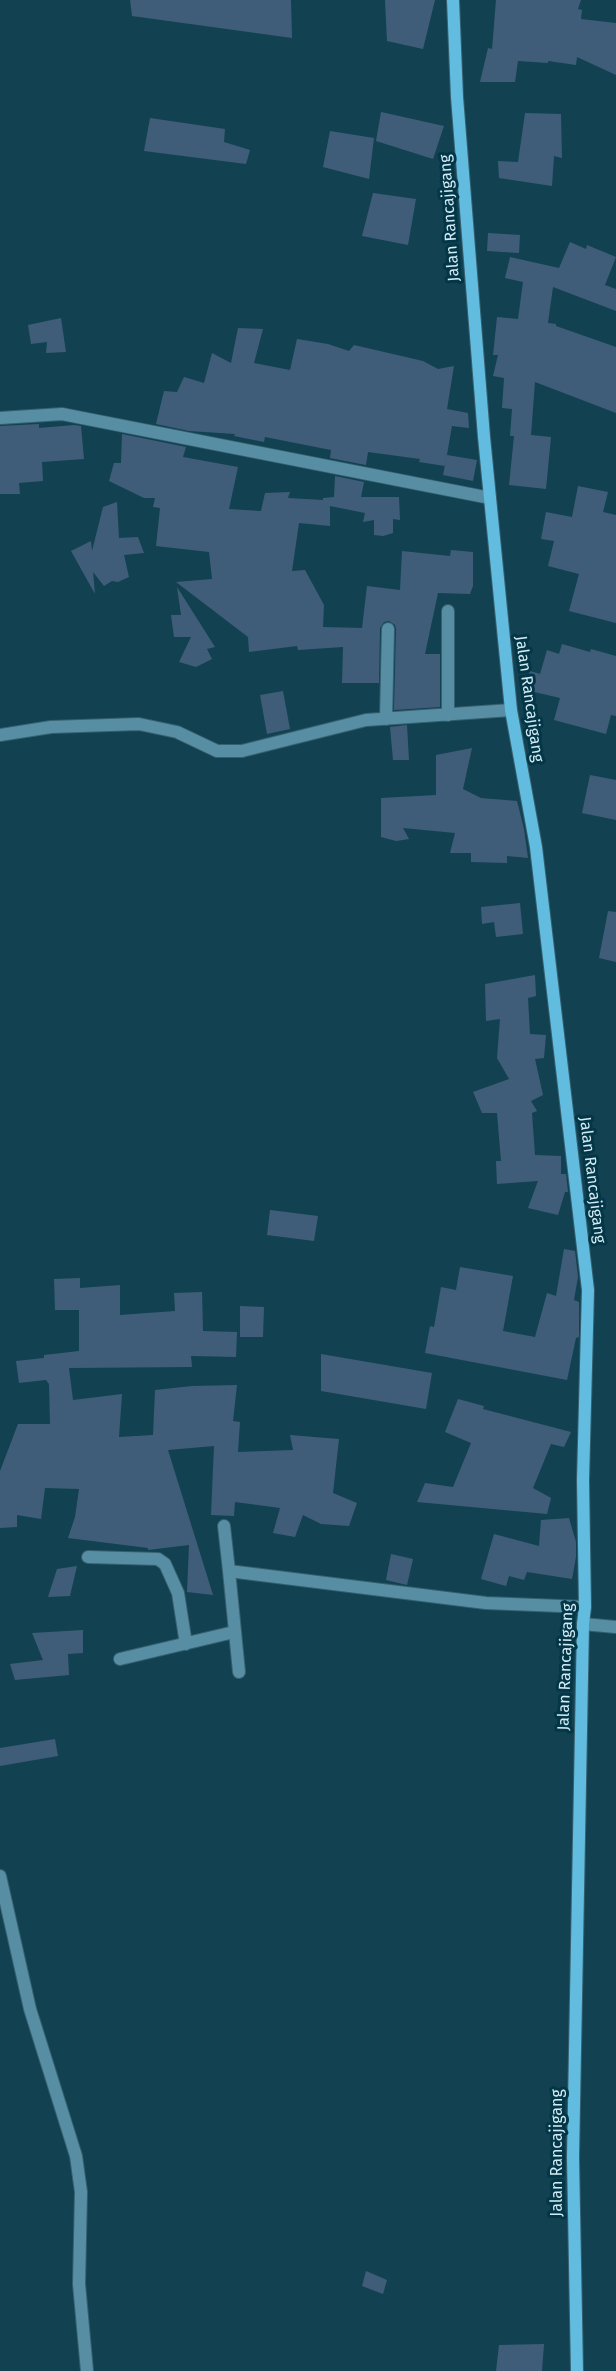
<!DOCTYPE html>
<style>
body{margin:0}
canvas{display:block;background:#124151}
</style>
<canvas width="616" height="2371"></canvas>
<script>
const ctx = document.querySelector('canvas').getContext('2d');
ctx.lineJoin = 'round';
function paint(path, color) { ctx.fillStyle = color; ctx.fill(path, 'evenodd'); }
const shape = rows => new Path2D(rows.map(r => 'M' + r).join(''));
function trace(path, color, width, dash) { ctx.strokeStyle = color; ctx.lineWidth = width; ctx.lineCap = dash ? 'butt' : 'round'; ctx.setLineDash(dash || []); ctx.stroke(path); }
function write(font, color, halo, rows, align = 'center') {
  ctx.font = font + ' "Fira Sans",sans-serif'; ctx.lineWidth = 6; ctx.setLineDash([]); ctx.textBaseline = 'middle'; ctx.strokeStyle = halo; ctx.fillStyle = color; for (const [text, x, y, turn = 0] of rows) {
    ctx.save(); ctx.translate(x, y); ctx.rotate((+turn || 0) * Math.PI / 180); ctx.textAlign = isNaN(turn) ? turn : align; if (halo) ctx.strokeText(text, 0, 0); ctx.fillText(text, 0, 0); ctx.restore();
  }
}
paint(shape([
 [130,0,291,0,292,38,132,16],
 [385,0,435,0,423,49,387,41],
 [496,0,581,0,578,9,582,10,581,19,616,23,616,75,577,57,576,65,548,61,548,63,518,61,515,82,480,82,488,48,492,49],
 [381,112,444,126,433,159,376,141],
 [525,113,561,114,562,158,554,156,552,186,499,178,498,161,518,162],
 [150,118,225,129,224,142,250,150,246,164,144,151],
 [330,131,374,138,369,179,323,167],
 [373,193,416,199,408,245,362,236],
 [488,233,520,235,519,253,487,251],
 [570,242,586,249,587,245,616,257,605,285,616,289,616,311,553,287,548,323,556,324,556,326,616,347,616,413,535,382,531,435,551,437,546,489,509,485,514,436,510,436,512,409,502,408,504,378,493,376,498,355,493,355,497,317,518,319,523,282,505,278,510,257,559,268],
 [61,318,66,352,46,353,47,342,31,344,28,325],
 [238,328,263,329,254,363,290,370,297,339,328,344,349,351,354,345,423,361,438,369,454,366,447,409,468,413,469,428,452,426,445,466,419,462,420,459,368,452,366,465,330,458,331,450,265,437,264,442,234,436,235,434,189,431,156,424,164,391,177,392,184,377,204,383,212,353,231,363],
 [39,424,39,428,74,425,81,426,84,459,42,462,43,481,19,483,20,494,0,494,0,426],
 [122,434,186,447,183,457,238,467,229,509,261,511,265,493,290,492,288,498,323,500,323,498,334,497,335,476,364,482,361,497,399,497,400,520,393,519,393,533,383,536,374,535,374,520,363,522,365,513,330,506,330,526,299,523,292,571,305,570,324,605,323,627,362,628,367,586,400,590,402,551,450,556,451,550,473,552,473,586,470,594,438,593,425,654,440,654,440,707,394,710,396,629,395,625,389,621,384,622,380,628,379,683,342,683,343,647,298,650,297,646,249,652,248,637,176,582,212,579,209,552,156,546,160,508,153,507,155,498,144,498,109,481,114,463,121,463],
 [447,455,477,460,473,481,443,475],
 [578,486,608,492,603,512,616,515,616,623,569,611,579,574,548,566,554,541,541,539,546,512,572,517],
 [117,502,119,538,138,537,144,553,124,555,129,577,118,582,112,581,104,586,93,572,95,594,71,551,91,541,92,551,103,507],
 [177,587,215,647,207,649,212,659,196,667,179,662,191,637,174,637,171,615,181,615],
 [562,644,590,652,591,649,616,656,616,716,611,715,606,734,554,720,560,698,526,690,530,671,540,674,547,650,559,654],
 [283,691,290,729,267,734,260,695],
 [407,725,409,760,393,760,390,727],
 [472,748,463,789,481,798,517,801,524,829,528,858,507,856,507,863,471,862,471,853,450,853,455,833,403,828,409,839,396,841,381,837,381,798,436,795,436,755],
 [590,775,616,780,616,820,582,813],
 [520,903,523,934,496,937,494,922,482,924,481,907],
 [608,911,616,912,616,962,599,958],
 [535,975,536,996,528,998,530,1034,546,1035,544,1058,535,1059,543,1095,531,1101,537,1111,532,1113,535,1155,561,1156,561,1174,566,1174,568,1192,565,1192,558,1215,528,1208,538,1181,497,1184,496,1161,501,1161,497,1113,482,1113,473,1092,509,1079,497,1058,500,1019,486,1021,485,984],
 [270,1210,318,1216,314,1241,267,1235],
 [564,1249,575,1251,578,1277,574,1300,579,1302,579,1337,576,1338,567,1380,425,1353,430,1326,434,1327,441,1287,456,1290,460,1267,513,1276,503,1331,535,1337,547,1293,556,1296],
 [80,1278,80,1288,120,1285,120,1315,175,1311,174,1293,202,1292,203,1331,237,1332,236,1357,191,1356,192,1367,69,1368,73,1400,122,1394,119,1437,153,1435,155,1390,192,1386,237,1385,233,1421,240,1422,238,1452,293,1450,290,1435,339,1439,333,1493,357,1503,349,1526,321,1524,303,1515,295,1537,273,1533,280,1508,235,1502,234,1516,211,1515,214,1446,168,1450,213,1595,187,1592,189,1545,148,1550,148,1548,68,1538,75,1517,79,1489,45,1488,41,1519,17,1515,17,1527,0,1528,0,1471,18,1424,50,1424,49,1384,46,1380,19,1383,16,1361,44,1358,44,1355,79,1351,79,1310,55,1310,54,1279],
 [240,1306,264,1307,263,1337,240,1337],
 [321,1354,432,1373,426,1409,321,1391],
 [458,1399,484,1406,483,1409,571,1432,564,1447,551,1444,533,1488,551,1498,547,1514,417,1502,425,1483,453,1487,471,1443,445,1432],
 [569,1518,576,1542,576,1557,572,1579,527,1572,524,1580,509,1576,506,1586,481,1579,494,1534,539,1546,541,1520],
 [391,1554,413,1559,407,1585,386,1580],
 [77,1566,70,1596,48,1597,57,1569],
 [83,1630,83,1653,68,1654,69,1675,15,1680,10,1664,43,1660,32,1633],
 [55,1739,58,1756,0,1766,0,1748],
 [366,2271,387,2280,383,2294,362,2286],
 [544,2344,542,2371,496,2371,499,2345]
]), '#3f5d78');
const street = shape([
 [0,418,62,414,490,498],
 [448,611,448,715],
 [386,719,388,629],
 [0,735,51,727,139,724,177,732,217,751,242,751,366,720,511,710],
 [224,1526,229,1571,486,1603,585,1607],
 [88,1557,158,1559,165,1564,178,1593,186,1644],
 [229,1571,239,1672],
 [583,1624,616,1627],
 [120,1659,234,1632],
 [0,1876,30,2009,76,2156,81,2192,79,2284,87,2371]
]);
const secondary = shape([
 [453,0,457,97,484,437,511,710,536,847,588,1290,583,1480,585,1607,583,1624,573,2157,577,2371]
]);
trace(street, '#35606f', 14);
trace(secondary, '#35606f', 14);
trace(street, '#588ea4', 12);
trace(secondary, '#62bcdf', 12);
write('16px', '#d3ebf5', '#033646', [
 ["Jalan Rancajigang",450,218,-94],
 ["Jalan Rancajigang",529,699,82],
 ["Jalan Rancajigang",592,1180,83],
 ["Jalan Rancajigang",566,1667,-88],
 ["Jalan Rancajigang",558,2153,-90]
]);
</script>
